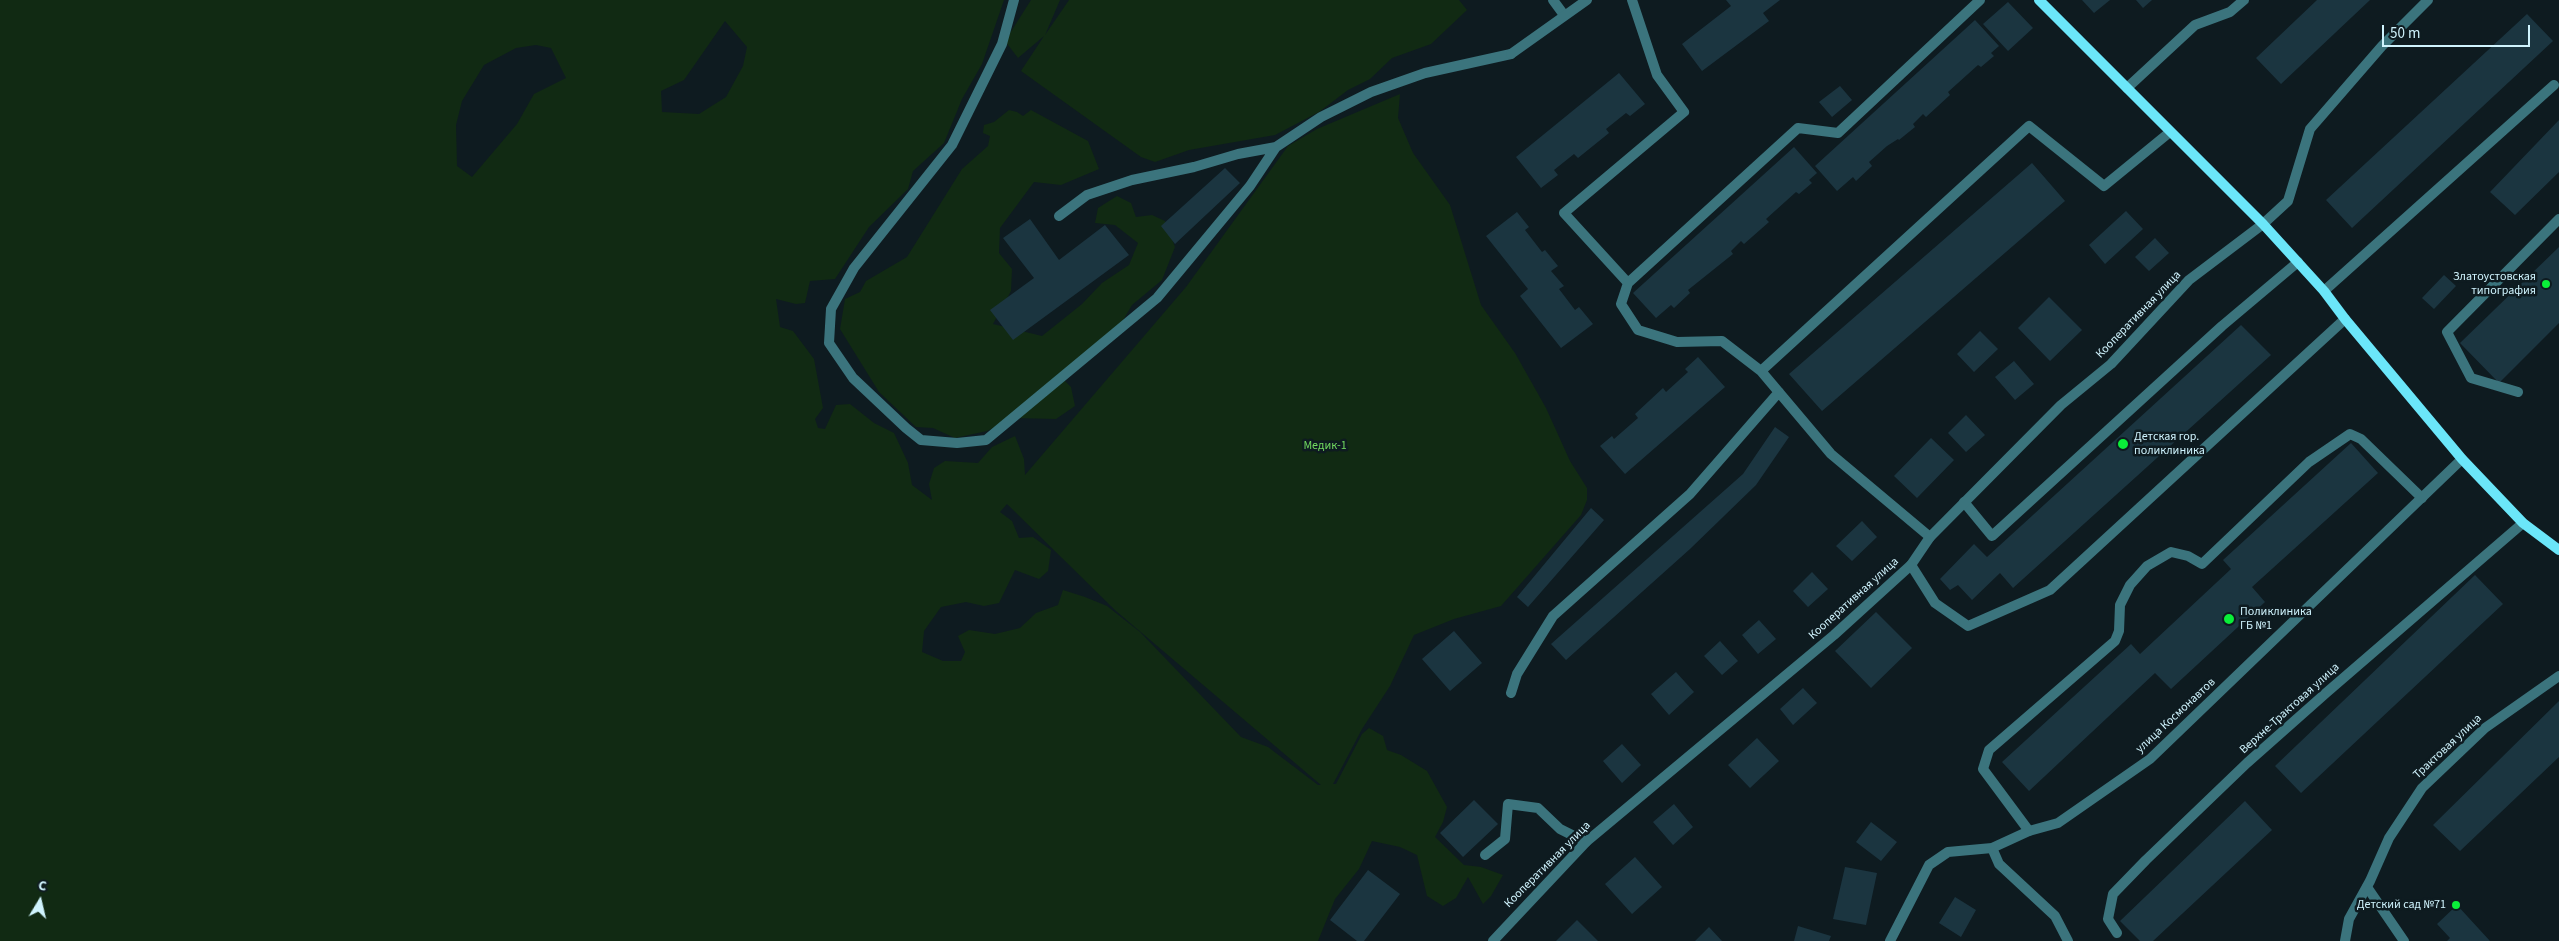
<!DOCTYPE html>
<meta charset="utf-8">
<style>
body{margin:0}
#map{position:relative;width:2559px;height:941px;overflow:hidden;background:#0e1b20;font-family:"Source Sans 3",sans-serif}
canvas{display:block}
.north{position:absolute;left:15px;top:876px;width:50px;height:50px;-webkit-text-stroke:4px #0e1b20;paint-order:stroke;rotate:9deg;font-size:14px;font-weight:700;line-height:20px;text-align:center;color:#cff3fd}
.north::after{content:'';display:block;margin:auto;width:18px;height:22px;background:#cff3fd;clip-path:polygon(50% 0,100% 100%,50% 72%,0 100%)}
.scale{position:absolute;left:2382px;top:25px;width:148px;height:22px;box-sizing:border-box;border:2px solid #cff3fd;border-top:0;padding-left:6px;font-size:15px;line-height:18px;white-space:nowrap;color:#cff3fd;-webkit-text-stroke:4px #0e1b20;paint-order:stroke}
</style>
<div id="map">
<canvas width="2559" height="941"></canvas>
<div class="north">С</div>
<div class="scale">50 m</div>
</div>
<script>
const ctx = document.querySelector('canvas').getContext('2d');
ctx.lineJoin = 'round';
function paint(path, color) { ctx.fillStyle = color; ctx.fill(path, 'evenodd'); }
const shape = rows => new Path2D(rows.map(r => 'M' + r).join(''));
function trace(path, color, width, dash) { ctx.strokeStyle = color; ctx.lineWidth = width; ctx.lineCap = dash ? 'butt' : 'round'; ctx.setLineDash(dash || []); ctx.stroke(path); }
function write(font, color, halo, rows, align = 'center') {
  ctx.font = font + ' "Source Sans 3",sans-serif'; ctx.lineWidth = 5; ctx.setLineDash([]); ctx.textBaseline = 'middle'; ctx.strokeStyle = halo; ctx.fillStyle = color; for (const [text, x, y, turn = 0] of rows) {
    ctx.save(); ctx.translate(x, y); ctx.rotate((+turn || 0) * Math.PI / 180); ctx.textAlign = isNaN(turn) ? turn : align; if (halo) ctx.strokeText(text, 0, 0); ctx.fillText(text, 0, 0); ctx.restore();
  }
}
paint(shape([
 [0,0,1004,0,982,64,962,99,944,143,913,171,908,189,869,227,835,279,810,281,805,303,796,304,776,299,780,327,793,331,814,359,823,408,815,419,818,428,825,429,836,405,850,404,874,423,894,433,908,463,912,485,932,500,929,484,934,468,945,461,978,463,992,447,1015,436,1024,459,1025,475,1186,287,1288,146,1317,129,1400,94,1398,118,1413,153,1450,205,1481,305,1515,353,1546,408,1570,461,1587,488,1587,500,1581,515,1501,606,1454,619,1414,635,1390,686,1362,729,1333,784,1336,784,1362,734,1369,728,1383,736,1387,750,1401,755,1427,771,1447,807,1443,822,1435,837,1464,865,1481,867,1503,875,1491,896,1483,904,1468,877,1456,898,1443,906,1427,896,1417,855,1400,847,1372,841,1359,869,1335,899,1318,941,0,941],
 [725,21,747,47,743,66,726,97,699,114,662,112,661,91,684,80],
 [536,45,551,48,566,78,534,94,517,124,472,177,457,166,456,125,462,101,484,65,516,48],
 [1007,504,1116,611,1321,785,1318,785,1268,747,1241,737,1140,632,1107,606,1085,597,1063,590,1058,605,1036,613,1020,628,995,634,969,630,958,636,965,652,961,661,943,661,922,652,924,631,941,607,966,602,984,606,999,603,1015,570,1039,579,1048,571,1051,550,1033,537,1019,538,1012,521,1000,512],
 [1031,0,1060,0,1045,35,1069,0,1459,0,1467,10,1431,44,1392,58,1370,79,1348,90,1319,112,1275,135,1189,150,1155,162,1141,157,1021,71,1044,36,1018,58,1005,41],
 [1009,110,1017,112,1023,116,1031,110,1088,141,1099,169,1061,185,1034,182,1000,228,999,253,1012,269,1011,291,993,324,1042,336,1082,304,1102,283,1129,265,1138,243,1115,225,1095,223,1098,208,1117,196,1131,203,1136,217,1152,215,1165,221,1175,247,1162,280,1132,305,1115,334,1061,377,1071,387,1075,406,1056,419,1013,418,987,431,955,438,933,428,916,427,879,392,840,329,845,299,860,292,866,281,907,257,962,169,988,146,990,136,983,133,984,125,994,122]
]), '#112a13');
paint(shape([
 [1726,0,1780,0,1763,13,1769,21,1702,71,1682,44,1731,6],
 [2082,0,2110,0,2094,13],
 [2136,0,2152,0,2143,8],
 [2317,0,2370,0,2281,84,2256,58],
 [2008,2,2033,28,2008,51,1983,24],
 [2527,14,2553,41,2352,228,2326,200],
 [1975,20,1999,46,1991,53,1994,56,1981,67,1978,65,1948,92,1950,95,1926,117,1923,114,1913,124,1915,127,1899,140,1898,139,1887,146,1869,162,1872,166,1856,181,1853,177,1837,191,1815,166],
 [1619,73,1645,104,1630,116,1626,113,1606,129,1609,133,1578,158,1574,154,1554,170,1558,175,1541,188,1516,157],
 [1840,86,1852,100,1832,117,1819,102],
 [2559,120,2559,172,2515,215,2490,192],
 [1794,147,1817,173,1809,180,1812,183,1799,194,1796,192,1766,219,1769,222,1744,244,1741,241,1731,251,1733,254,1688,290,1690,293,1674,308,1671,305,1656,318,1633,293],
 [2032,163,2065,201,1822,411,1789,374],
 [1225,168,1240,183,1175,244,1161,226],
 [2126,211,2143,229,2105,264,2089,245],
 [1517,212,1529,227,1525,230,1542,252,1545,250,1558,266,1551,271,1564,286,1559,289,1575,310,1579,307,1593,324,1561,348,1520,296,1528,289,1486,236],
 [1030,219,1059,260,1105,225,1129,255,1013,340,990,310,1034,278,1003,238],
 [2155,238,2169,253,2149,271,2135,257],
 [2559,247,2559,323,2499,383,2460,343],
 [2444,275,2456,286,2434,309,2422,298],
 [2049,297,2082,330,2050,361,2018,328],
 [2241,325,2271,355,2013,588,2000,573,1972,600,1958,585,1950,590,1940,579,1974,544,1987,557],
 [1980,331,1998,349,1974,372,1957,354],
 [1698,357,1725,387,1625,474,1600,446,1612,436,1614,439,1638,418,1635,414,1663,388,1666,392,1688,372,1685,369],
 [2014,361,2034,384,2015,400,1995,377],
 [1966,415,1985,435,1966,452,1948,433],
 [1775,427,1789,437,1756,485,1690,549,1566,660,1551,644,1743,474],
 [1931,438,1954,460,1917,498,1894,476],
 [2351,443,2378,473,2252,587,2265,602,2171,689,2155,673,2029,791,2002,762,2131,644,2140,654,2231,569,2223,560],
 [1591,508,1604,520,1528,607,1517,597],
 [1862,521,1877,537,1852,561,1836,546],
 [1812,572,1828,589,1808,607,1793,591],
 [2475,575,2503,604,2301,793,2275,766],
 [1876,612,1912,648,1871,688,1835,651],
 [1759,620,1776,639,1758,654,1742,635],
 [1454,631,1482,663,1450,691,1422,659],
 [1720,641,1738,661,1722,675,1704,656],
 [1676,672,1694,692,1669,715,1651,694],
 [1803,688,1817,703,1793,725,1780,709],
 [2559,701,2559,757,2460,851,2433,825],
 [1757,738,1779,761,1750,788,1728,765],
 [1622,744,1641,765,1622,783,1603,761],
 [1474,800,1498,824,1463,857,1440,833],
 [2245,801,2272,830,2153,941,2140,941,2120,921],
 [1674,804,1693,827,1673,845,1653,822],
 [1871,822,1897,842,1881,861,1856,842],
 [1635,857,1662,887,1632,914,1605,884],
 [1845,867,1877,873,1866,925,1833,919],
 [1368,870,1400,894,1364,941,1357,941,1330,920],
 [1955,897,1976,910,1961,937,1939,923],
 [2457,905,2490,941,2447,941,2450,938,2437,924],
 [1577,920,1598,941,1556,941],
 [1798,926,1831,936,1829,941,1794,941],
 [1709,927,1722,941,1695,941]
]), '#1b3540');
trace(shape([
 [1014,0,1002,44,952,145,854,268,831,309,829,343,853,378,906,428,921,440,957,443,986,440,1157,298,1250,186,1276,147],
 [1553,0,1564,15],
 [2127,88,2195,25,2230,12,2244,0],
 [1059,216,1087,195,1132,180,1194,167,1238,154,1276,147,1321,117,1371,92,1425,73,1511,54],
 [1628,283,1564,213,1684,112,1657,75,1632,0],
 [2324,291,2554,85],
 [1761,371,2029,126,2104,186,2170,132],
 [2518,392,2471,378,2447,332,2559,219],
 [1964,502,1992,536,2222,326,2298,262],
 [1930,537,1831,454,1761,371,1722,341,1677,342,1638,330,1621,304,1628,283,1798,128,1838,133,1980,0],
 [1911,565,1935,603,1968,626,2050,590,2345,319],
 [1511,693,1517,674,1553,616,1690,494,1779,392],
 [2029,831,1983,769,1989,750,2115,641,2119,631,2120,605,2130,585,2147,566,2171,552,2188,556,2202,564,2309,462,2350,434,2361,439,2422,498],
 [1992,848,1999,864,2055,916,2068,941],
 [1485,855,1505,839,1508,804,1538,808,1560,829,1586,842],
 [2367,887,2404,941]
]), '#3b747d', 10);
trace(shape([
 [1511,54,1587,0],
 [2117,933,2108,919,2113,894,2146,860,2247,763,2326,693,2523,523],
 [1493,941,1586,842,1834,635,1911,565,1930,537,2061,405,2111,364,2189,280,2263,224,2288,201,2310,129,2382,46,2428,0],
 [1890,941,1929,865,1948,852,1992,848,2029,831,2058,823,2150,759,2462,459],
 [2345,941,2349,919,2370,881,2389,838,2422,788,2485,728,2559,676]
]), '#3b747d', 10);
trace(shape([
 [2039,0,2263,224,2324,291,2345,319,2462,459,2523,523,2559,550]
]), '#6be6f9', 10);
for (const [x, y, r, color] of [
 [2546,284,5,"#0aee39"],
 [2123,444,6,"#0aee39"],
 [2229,619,6,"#0aee39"],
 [2456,905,5,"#0aee39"]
]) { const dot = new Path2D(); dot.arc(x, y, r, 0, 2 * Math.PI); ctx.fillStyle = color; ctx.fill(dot); trace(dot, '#0e1b20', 2); }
write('12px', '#cff3fd', '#0e1b20', [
 ["Златоустовская",2536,277],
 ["типография",2536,291],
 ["Детская гор.",2134,437,"left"],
 ["поликлиника",2134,451,"left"],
 ["Поликлиника",2240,612,"left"],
 ["ГБ №1",2240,626,"left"],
 ["Детский сад №71",2446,905]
], 'right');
write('12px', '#cff3fd', '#0e1b20', [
 ["Кооперативная улица",2139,315,-46],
 ["Кооперативная улица",1854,599,-42],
 ["Верхне-Трактовая улица",2290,709,-42],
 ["улица Космонавтов",2176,716,-43],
 ["Трактовая улица",2448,747,-43],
 ["Кооперативная улица",1548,865,-45]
]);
write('12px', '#71d95f', '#0e1b20', [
 ["Медик-1",1325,446]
]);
</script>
